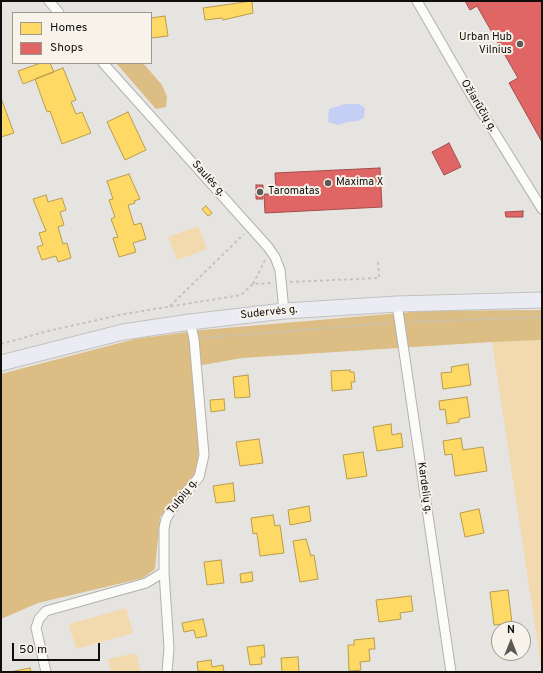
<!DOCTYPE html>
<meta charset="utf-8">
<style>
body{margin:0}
#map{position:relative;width:543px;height:673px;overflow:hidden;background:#e6e4e0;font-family:Overpass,sans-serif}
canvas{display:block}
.frame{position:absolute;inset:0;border:2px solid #110f0c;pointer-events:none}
.legend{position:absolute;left:12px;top:12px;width:140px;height:52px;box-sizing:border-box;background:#f7f2ea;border:1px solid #9b9791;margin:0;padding:5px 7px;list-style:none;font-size:12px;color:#110f0c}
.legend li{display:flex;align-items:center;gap:8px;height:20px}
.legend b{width:20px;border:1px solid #9b9791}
.north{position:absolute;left:491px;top:621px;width:40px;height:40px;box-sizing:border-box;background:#f7f2ea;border:1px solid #9b9791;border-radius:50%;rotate:0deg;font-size:11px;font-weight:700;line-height:16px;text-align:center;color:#110f0c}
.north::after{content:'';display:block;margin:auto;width:14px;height:18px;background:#5c5a56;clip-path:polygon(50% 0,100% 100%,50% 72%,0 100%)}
.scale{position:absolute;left:12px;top:643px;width:88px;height:18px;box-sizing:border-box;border:2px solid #110f0c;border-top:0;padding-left:5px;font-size:12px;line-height:14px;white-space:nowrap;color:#110f0c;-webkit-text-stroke:3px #f7f2ea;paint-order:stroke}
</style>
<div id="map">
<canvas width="543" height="673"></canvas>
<div class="frame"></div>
<ul class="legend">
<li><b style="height:11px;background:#ffd966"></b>Homes</li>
<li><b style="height:11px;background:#e06666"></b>Shops</li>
</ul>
<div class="north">N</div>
<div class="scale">50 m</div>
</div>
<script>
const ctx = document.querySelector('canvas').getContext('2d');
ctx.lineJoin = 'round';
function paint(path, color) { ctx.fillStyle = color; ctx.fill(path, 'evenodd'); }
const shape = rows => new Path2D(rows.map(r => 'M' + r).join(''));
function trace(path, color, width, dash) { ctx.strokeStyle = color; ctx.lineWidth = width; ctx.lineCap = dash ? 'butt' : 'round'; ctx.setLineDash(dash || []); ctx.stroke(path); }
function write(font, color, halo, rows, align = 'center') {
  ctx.font = font + ' Overpass,sans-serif'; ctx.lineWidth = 4; ctx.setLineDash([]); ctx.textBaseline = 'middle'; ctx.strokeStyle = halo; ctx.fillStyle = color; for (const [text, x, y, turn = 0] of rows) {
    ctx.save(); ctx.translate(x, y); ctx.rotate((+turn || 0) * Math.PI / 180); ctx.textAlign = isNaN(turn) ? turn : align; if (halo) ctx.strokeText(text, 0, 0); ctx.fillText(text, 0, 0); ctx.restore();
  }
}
paint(shape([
 [198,226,207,249,177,260,168,237],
 [542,340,542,672,492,342],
 [126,608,133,633,76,649,69,624],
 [136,653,141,672,111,672,108,659]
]), '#f2d9ae');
paint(shape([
 [116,63,143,63,162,85,167,97,166,107,156,109],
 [542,310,542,340,492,342,242,358,191,367,199,435,197,473,160,517,155,569,143,578,38,603,1,619,1,374,135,339,202,330,424,311]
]), '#dcbd84');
paint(shape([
 [345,104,359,104,365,108,364,117,358,121,348,122,338,125,328,122,329,109]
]), '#c5cef4');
const homes = shape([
 [252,1,253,13,223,20,222,18,205,20,203,8,252,1],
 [165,16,168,36,151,38,151,18,165,16],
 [41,63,50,63,54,72,23,84,18,71,41,63],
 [63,68,76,100,71,102,76,114,82,112,91,133,62,144,50,111,47,112,35,79,63,68],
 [1,98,14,133,1,137,1,98],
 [128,112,146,150,125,160,107,122,128,112],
 [129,174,140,199,134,201,135,203,128,205,134,225,141,223,146,239,133,243,136,252,119,257,113,238,118,237,111,219,115,217,109,200,113,199,107,181,129,174],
 [46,195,48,202,62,198,66,210,60,212,64,225,58,227,63,244,67,243,71,258,58,262,56,256,42,260,37,247,43,245,39,233,46,231,33,199,46,195],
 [206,206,212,213,208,216,202,209,206,206],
 [468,364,471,385,443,389,441,373,452,372,451,367,468,364],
 [350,370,350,372,354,372,355,382,351,382,352,389,332,391,331,371,350,370],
 [248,375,250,397,235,398,233,377,248,375],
 [467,397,470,417,459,419,459,422,447,424,445,409,440,410,439,401,467,397],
 [224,399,225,410,211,412,210,400,224,399],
 [391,424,392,435,401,433,403,447,377,451,373,427,391,424],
 [461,438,463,450,483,447,487,471,455,476,452,454,445,455,443,441,461,438],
 [259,439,263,463,240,466,236,442,259,439],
 [363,452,367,476,347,479,343,455,363,452],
 [233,483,235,501,216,503,213,486,233,483],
 [309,506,311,521,290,525,288,510,309,506],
 [479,509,484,533,465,537,460,513,479,509],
 [273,515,275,526,280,525,284,553,260,556,257,533,253,534,251,518,273,515],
 [306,539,311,556,314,555,318,579,300,582,293,541,306,539],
 [221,560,224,583,207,585,204,562,221,560],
 [252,572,253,581,241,583,240,574,252,572],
 [508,590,512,623,494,625,490,592,508,590],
 [411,596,413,611,400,613,401,619,379,622,376,600,411,596],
 [203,619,207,636,196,638,194,630,184,632,182,623,203,619],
 [374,638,375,649,369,649,370,661,360,662,361,670,349,671,348,645,354,645,354,640,374,638],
 [264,645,265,657,261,657,262,664,250,665,247,647,264,645],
 [298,657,299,672,282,672,281,658,298,657],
 [211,660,212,667,223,665,224,672,198,671,197,662,211,660],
 [30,668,31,672,10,672,30,668]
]);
paint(homes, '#ffd966');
trace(homes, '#b89c4b', 1);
const shops = shape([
 [465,1,542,1,542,142,509,83,518,78,477,6,470,10,465,1],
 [449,143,461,167,444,175,432,152,449,143],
 [380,168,382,207,265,213,264,194,276,194,275,173,380,168],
 [256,185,263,185,263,199,256,199,256,185],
 [523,211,523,217,506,217,505,212,523,211]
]);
paint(shops, '#e06666');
trace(shops, '#a24c4b', 1);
const minor = shape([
 [49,1,59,13],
 [417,1,470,93,542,209],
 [103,63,268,247,275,257,280,270,284,311],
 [397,304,451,672],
 [46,672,36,628,39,619,46,611,146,583,164,572],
 [167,672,169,648,164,572,164,528,166,519,172,509,199,477,204,455,194,339,190,322]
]);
const primary = shape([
 [1,363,123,332,190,322,284,311,397,304,542,300]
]);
trace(minor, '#b2b1ae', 11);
trace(primary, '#c2c1bf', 17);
trace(shape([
 [290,282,379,278,378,260],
 [253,284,265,260],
 [170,306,244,234],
 [410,322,542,317],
 [203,338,390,323],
 [1,344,48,331,124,314,241,295,253,284,272,283]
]), '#c5c3c1', 2, [3, 3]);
trace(minor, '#fbfbfa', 9);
trace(primary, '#ebecf3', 15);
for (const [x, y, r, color] of [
 [520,44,4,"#5c5a56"],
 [328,183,4,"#5c5a56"],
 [260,192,4,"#5c5a56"]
]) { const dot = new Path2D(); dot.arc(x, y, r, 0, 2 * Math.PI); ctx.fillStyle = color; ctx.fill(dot); trace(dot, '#f7f2ea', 1.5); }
write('11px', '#110f0c', '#f7f2ea', [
 ["Urban Hub",512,38,"right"],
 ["Vilnius",512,51,"right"],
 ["Maxima X",336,183],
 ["Taromatas",268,192]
], 'left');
write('11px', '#110f0c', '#f7f2ea', [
 ["Ožiarūčių g.",478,106,59],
 ["Saulės g.",208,179,48],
 ["Sudervės g.",269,313,-6],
 ["Kardelių g.",424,488,82],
 ["Tulpių g.",183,497,-52]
]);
</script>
